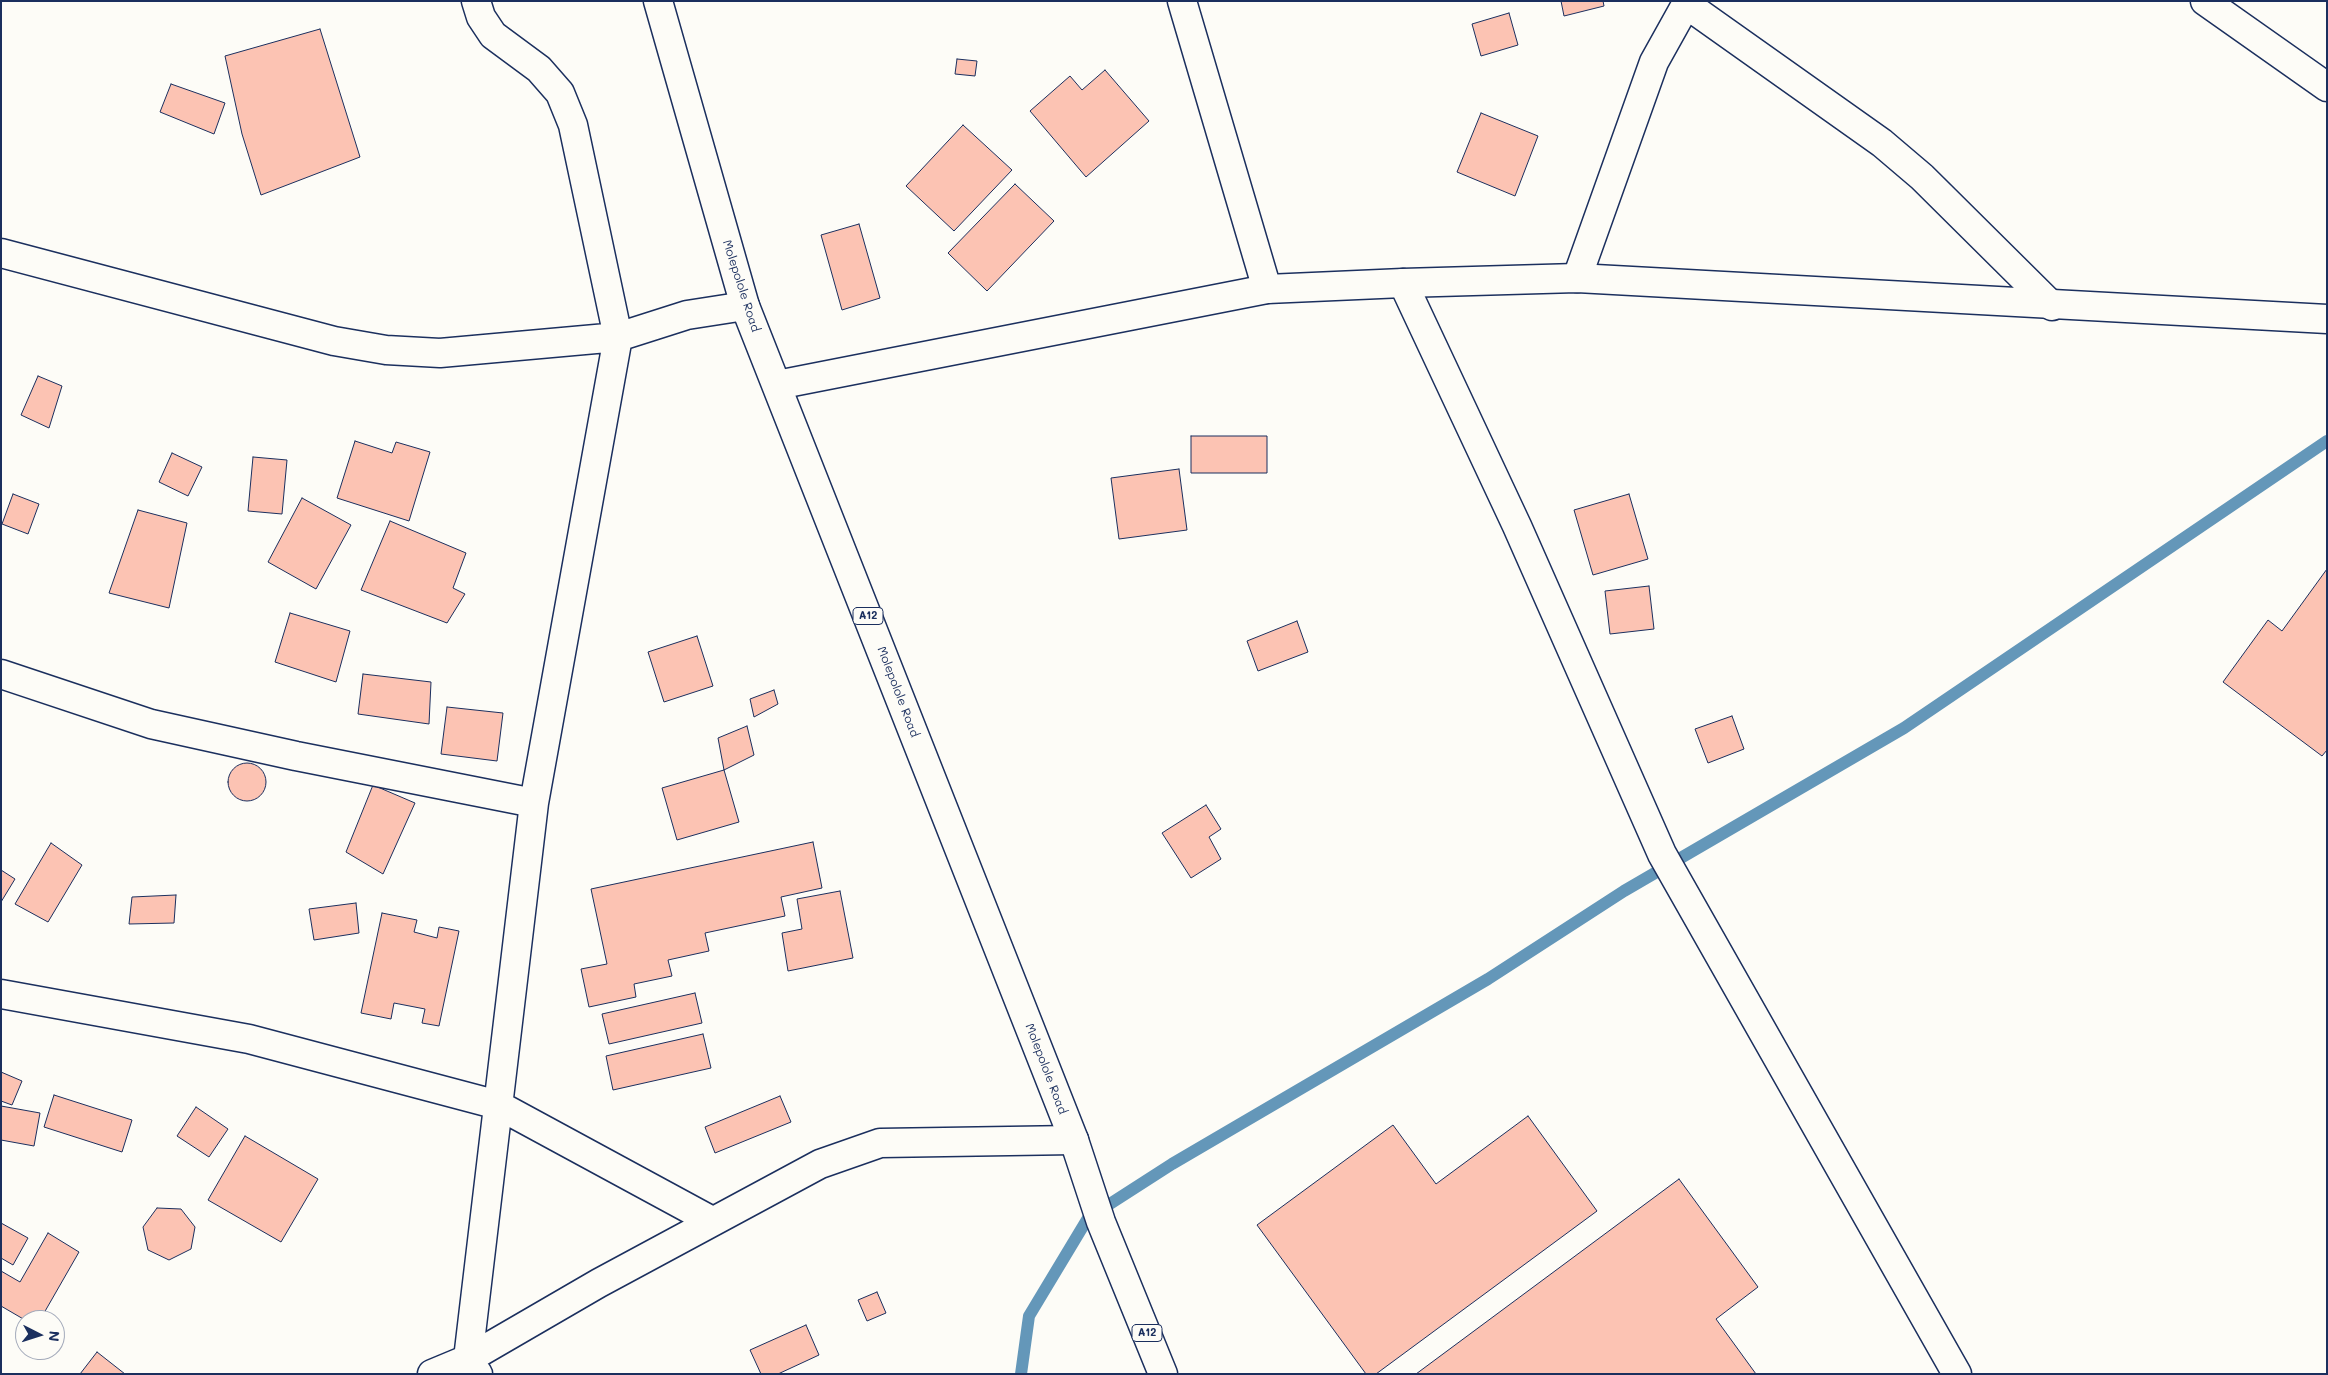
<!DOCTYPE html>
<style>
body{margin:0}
#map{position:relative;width:2328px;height:1375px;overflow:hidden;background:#fdfcf7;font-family:Mali,sans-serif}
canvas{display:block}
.frame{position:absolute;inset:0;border:2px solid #1b2f5e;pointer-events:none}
.north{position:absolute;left:15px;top:1310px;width:50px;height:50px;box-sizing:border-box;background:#fdfcf7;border:1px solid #a3aaba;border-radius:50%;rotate:95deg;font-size:14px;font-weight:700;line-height:20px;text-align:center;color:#1b2f5e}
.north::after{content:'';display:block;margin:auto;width:18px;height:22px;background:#1b2f5e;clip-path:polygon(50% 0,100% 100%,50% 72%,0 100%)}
</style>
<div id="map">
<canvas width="2328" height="1375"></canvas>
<div class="frame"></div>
<div class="north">N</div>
</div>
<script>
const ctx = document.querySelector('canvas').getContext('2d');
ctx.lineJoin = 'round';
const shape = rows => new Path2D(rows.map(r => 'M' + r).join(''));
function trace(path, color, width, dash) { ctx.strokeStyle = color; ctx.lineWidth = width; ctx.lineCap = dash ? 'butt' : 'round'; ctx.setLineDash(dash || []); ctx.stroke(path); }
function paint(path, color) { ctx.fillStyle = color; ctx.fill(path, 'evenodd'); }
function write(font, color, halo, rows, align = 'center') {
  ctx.font = font + ' Mali,sans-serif'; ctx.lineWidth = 4.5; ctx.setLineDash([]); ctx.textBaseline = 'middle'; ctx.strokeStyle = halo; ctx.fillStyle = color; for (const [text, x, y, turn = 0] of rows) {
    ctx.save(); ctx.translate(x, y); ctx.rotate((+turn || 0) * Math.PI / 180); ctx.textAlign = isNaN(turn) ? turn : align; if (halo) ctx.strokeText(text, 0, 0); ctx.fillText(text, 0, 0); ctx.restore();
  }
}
trace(shape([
 [1021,1374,1029,1316,1088,1218,1172,1164,1488,979,1624,891,1904,728,2327,441]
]), '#6497b9', 12);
const building = shape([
 [1561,1,1603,1,1604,6,1564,16,1561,1],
 [1509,13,1518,45,1481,56,1472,24,1509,13],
 [320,29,360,157,261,195,242,134,225,56,320,29],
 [957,59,977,61,975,76,955,74,957,59],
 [1105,70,1149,121,1086,177,1030,111,1070,76,1082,90,1105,70],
 [171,84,225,103,214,134,160,112,171,84],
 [1481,113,1538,136,1515,196,1457,172,1481,113],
 [963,125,1012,170,954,231,906,186,963,125],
 [1015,184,1054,221,987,291,948,253,1015,184],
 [859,224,880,298,842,310,821,235,859,224],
 [38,376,62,386,49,428,21,415,38,376],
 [1191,436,1267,436,1267,473,1191,473,1191,436],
 [355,441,392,453,396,442,430,452,409,521,337,498,355,441],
 [172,453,202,467,188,496,159,482,172,453],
 [253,457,287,460,282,514,248,511,253,457],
 [1179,469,1187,530,1119,539,1111,478,1179,469],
 [13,494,39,504,28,534,2,524,13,494],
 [1629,494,1648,559,1593,575,1574,510,1629,494],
 [302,498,351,525,316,589,268,562,302,498],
 [138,510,187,523,169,608,109,593,138,510],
 [390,521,466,553,453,588,465,594,447,623,361,590,390,521],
 [2327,569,2327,750,2322,756,2223,682,2268,620,2282,631,2327,569],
 [1649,586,1654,629,1610,634,1605,591,1649,586],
 [290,613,350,631,336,682,275,662,290,613],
 [1297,621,1308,652,1258,671,1247,641,1297,621],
 [697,636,713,686,664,702,648,652,697,636],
 [363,674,431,682,429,724,358,714,363,674],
 [774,690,778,704,754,717,750,699,774,690],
 [447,707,503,713,497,761,441,754,447,707],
 [1732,716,1744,749,1708,763,1695,729,1732,716],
 [747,726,754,755,724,770,718,738,747,726],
 '228 782a19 19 0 1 1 38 0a19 19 0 1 1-38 0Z',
 [724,770,739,822,677,840,662,788,724,770],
 [373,785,415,803,383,874,346,852,373,785],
 [1206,805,1221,829,1209,837,1221,859,1191,878,1162,833,1206,805],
 [813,842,822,888,781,897,785,916,705,933,709,951,668,960,672,976,634,984,636,997,589,1007,581,969,607,964,591,889,813,842],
 [51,843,82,865,48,922,15,904,51,843],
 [1,870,15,879,1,902,1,870],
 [840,891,853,958,788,971,782,933,802,929,797,899,840,891],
 [176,895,174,923,129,924,132,897,176,895],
 [356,903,359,933,314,940,309,909,356,903],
 [382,913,417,920,414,932,437,938,439,927,459,931,439,1026,422,1023,425,1009,394,1003,391,1019,361,1013,382,913],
 [695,993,702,1023,609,1044,602,1014,695,993],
 [703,1034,711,1068,613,1090,606,1056,703,1034],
 [1,1072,22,1081,12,1105,1,1101,1,1072],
 [54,1095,132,1120,122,1152,44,1127,54,1095],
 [780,1096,791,1122,715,1153,705,1127,780,1096],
 [1,1106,40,1113,34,1146,1,1140,1,1106],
 [196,1107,228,1129,209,1157,177,1136,196,1107],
 [1528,1116,1597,1211,1376,1374,1366,1374,1257,1225,1393,1125,1436,1184,1528,1116],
 [245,1136,318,1179,281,1242,208,1200,245,1136],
 [1679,1179,1758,1287,1716,1319,1756,1374,1416,1374,1679,1179],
 [157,1208,181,1209,195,1227,191,1249,169,1260,148,1250,143,1227,157,1208],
 [1,1223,28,1238,13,1265,1,1258,1,1223],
 [48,1233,79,1252,40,1320,25,1320,1,1306,1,1271,20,1282,48,1233],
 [877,1292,886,1313,867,1321,858,1300,877,1292],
 [806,1325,819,1355,778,1374,761,1374,750,1350,806,1325],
 [97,1352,125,1374,80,1374,97,1352]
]);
paint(building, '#fcc3b3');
trace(building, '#1b2f5e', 1);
const minor = shape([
 [476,1,481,17,493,35,539,69,560,93,573,125,618,337,534,803,468,1359,478,1374],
 [1182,1,1267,289],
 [2205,1,2327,87],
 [1686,4,1882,143,1922,177,2052,306],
 [1,253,334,341,386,350,440,353,618,337,687,315,745,306],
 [1577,278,1654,62,1688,1],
 [1403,283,1517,526,1662,854,1957,1374],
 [1,674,151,724,296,756,534,803],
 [1,994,249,1039,498,1105,712,1221],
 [432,1374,468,1359,599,1283,820,1164,880,1143,1074,1140]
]);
const tertiary = shape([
 [777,385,1267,289,1403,283,1577,278,2327,319]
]);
const primary = shape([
 [658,1,745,306,1074,1140,1101,1222,1163,1374]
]);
trace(minor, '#1b2f5e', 31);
trace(tertiary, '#1b2f5e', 31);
trace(primary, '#1b2f5e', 31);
trace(minor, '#fdfcf7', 28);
trace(tertiary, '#fdfcf7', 28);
trace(primary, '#fdfcf7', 28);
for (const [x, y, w] of [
 [868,616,30],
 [1147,1333,30]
]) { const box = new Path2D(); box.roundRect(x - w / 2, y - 8.5, w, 17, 4); ctx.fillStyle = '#fdfcf7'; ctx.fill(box); trace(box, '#1b2f5e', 1); }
write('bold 11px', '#1b2f5e', null, [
 ["A12",868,616],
 ["A12",1147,1333]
]);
write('12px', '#1b2f5e', '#fdfcf7', [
 ["Molepolole Road",741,286,72],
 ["Molepolole Road",898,692,69],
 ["Molepolole Road",1046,1069,69]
]);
</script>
